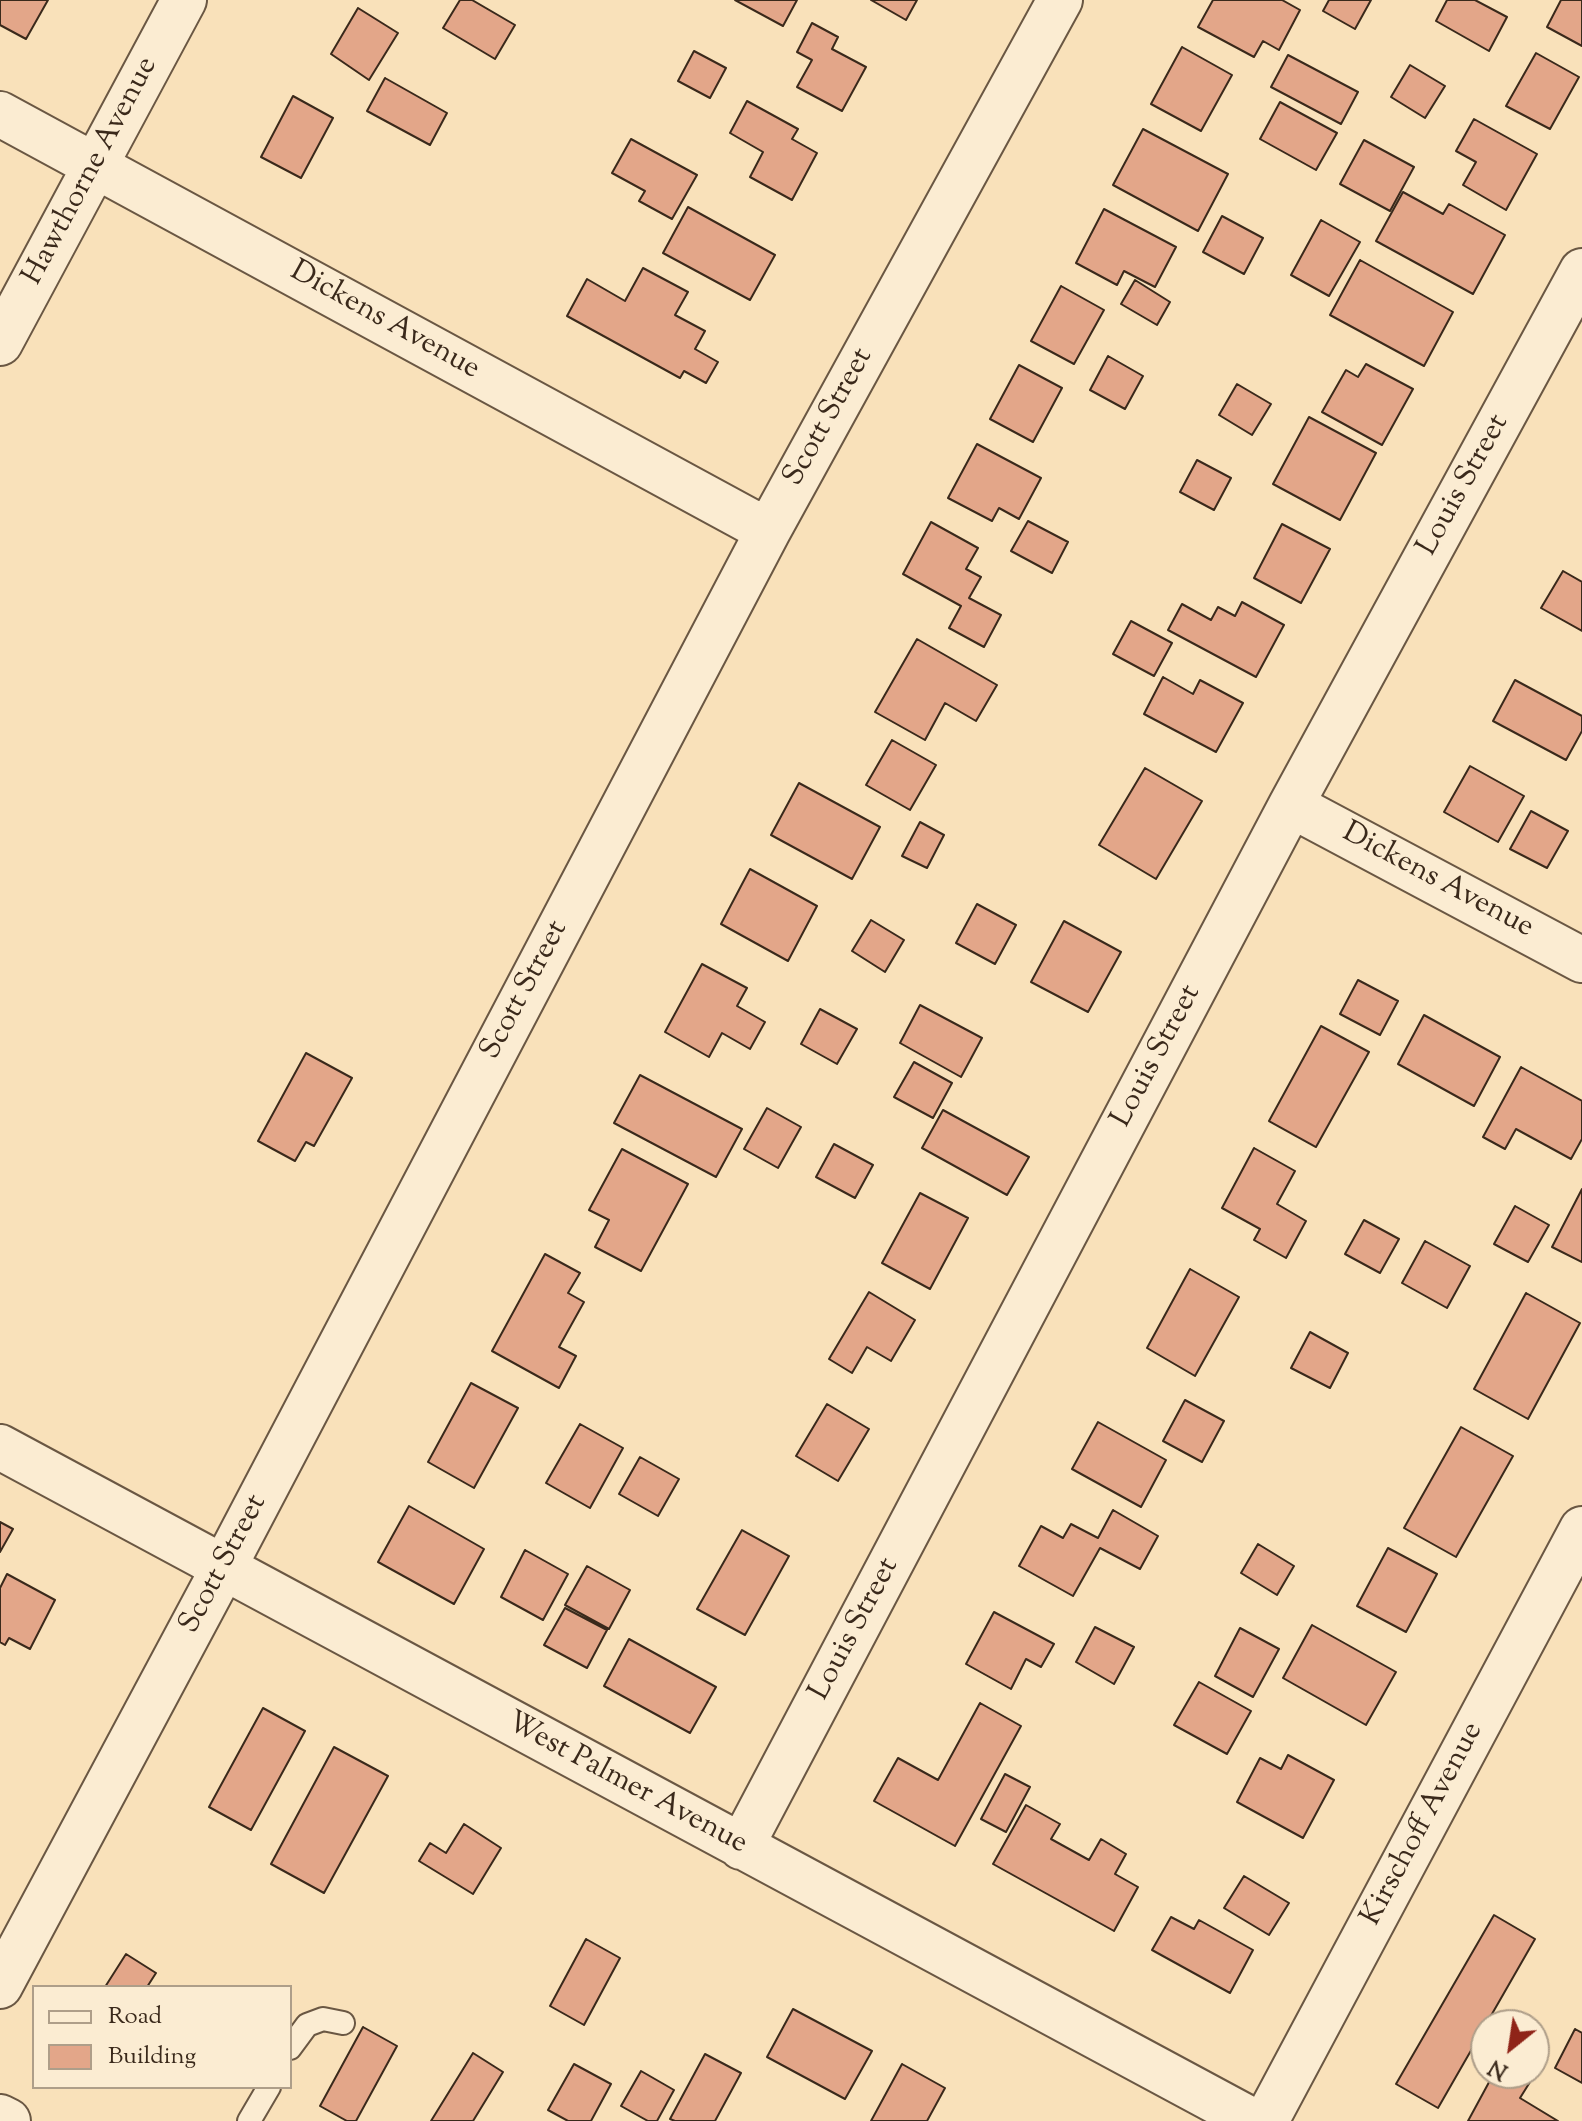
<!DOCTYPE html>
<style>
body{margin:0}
#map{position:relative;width:1582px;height:2121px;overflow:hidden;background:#f9e1ba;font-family:"Sorts Mill Goudy",serif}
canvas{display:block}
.legend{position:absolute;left:32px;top:1985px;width:260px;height:104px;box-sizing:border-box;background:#fbecd2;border:2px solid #ae9e89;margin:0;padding:10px 14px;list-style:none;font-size:24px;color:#3a291b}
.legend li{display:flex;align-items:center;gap:16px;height:40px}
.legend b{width:40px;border:2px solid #ae9e89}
.north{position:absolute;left:1470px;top:2009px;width:80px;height:80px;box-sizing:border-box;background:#fbecd2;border:2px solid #ae9e89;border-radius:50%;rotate:210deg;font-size:22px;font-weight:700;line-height:32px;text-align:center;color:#3a291b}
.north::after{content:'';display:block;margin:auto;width:28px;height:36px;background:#8f2418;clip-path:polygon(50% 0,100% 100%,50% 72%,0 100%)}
</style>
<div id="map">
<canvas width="1582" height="2121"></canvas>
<ul class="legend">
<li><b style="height:10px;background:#fbecd2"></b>Road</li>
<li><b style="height:22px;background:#e3a689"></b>Building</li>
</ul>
<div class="north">N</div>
</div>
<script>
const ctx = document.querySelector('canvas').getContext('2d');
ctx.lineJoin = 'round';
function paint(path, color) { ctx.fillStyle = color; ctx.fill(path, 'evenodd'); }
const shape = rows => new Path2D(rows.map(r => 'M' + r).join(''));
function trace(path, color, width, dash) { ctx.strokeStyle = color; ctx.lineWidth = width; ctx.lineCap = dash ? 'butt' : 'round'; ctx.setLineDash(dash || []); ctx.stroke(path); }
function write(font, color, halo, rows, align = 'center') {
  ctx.font = font + ' "Sorts Mill Goudy",serif'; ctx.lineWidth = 6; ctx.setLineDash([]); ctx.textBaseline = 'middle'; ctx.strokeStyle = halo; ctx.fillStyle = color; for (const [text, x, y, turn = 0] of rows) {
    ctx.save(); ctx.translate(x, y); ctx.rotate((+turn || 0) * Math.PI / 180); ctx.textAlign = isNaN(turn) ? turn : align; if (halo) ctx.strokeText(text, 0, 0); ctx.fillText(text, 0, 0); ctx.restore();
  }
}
const building = shape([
 [0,0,48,0,26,39,0,25,0,0],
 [460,0,472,0,515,25,495,59,443,28,460,0],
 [735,0,797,0,783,26,735,0],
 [871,0,917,0,906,20,871,0],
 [1213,0,1282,0,1300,10,1279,50,1263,41,1254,57,1198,27,1213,0],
 [1329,0,1371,0,1355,29,1323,11,1329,0],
 [1447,0,1475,0,1507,17,1489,51,1436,21,1447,0],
 [1561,0,1582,0,1582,46,1547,27,1561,0],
 [358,8,398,33,369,80,331,54,358,8],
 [812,23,838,37,832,49,866,67,842,111,797,87,812,60,797,52,812,23],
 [1182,47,1232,75,1201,131,1151,104,1182,47],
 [694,51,726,68,710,98,678,81,694,51],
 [1536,53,1579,77,1550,129,1506,106,1536,53],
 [1288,55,1358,92,1341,124,1271,87,1288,55],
 [1410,65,1445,86,1425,118,1391,97,1410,65],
 [385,78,447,113,430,145,367,111,385,78],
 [293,96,333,118,301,178,261,157,293,96],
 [747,101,798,129,792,139,817,153,792,200,750,177,763,152,730,133,747,101],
 [1280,102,1337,133,1316,170,1260,139,1280,102],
 [1474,119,1537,154,1506,210,1463,185,1476,162,1456,151,1474,119],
 [1143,129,1228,174,1198,231,1113,185,1143,129],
 [631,139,697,175,672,219,639,201,645,191,612,173,631,139],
 [1364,140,1414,167,1390,211,1340,184,1364,140],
 [1403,192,1443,214,1449,204,1505,235,1473,294,1376,241,1403,192],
 [688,207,775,255,750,300,663,253,688,207],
 [1104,209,1176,247,1155,287,1124,271,1117,285,1076,263,1104,209],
 [1222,216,1263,238,1244,274,1203,252,1222,216],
 [1321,220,1360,242,1329,296,1291,275,1321,220],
 [1360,260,1453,312,1424,366,1330,315,1360,260],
 [643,268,688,292,675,315,705,331,695,349,718,362,706,383,684,371,680,378,567,316,587,279,625,301,643,268],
 [1135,280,1170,302,1157,325,1121,304,1135,280],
 [1061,286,1104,310,1074,364,1031,341,1061,286],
 [1108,356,1143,376,1125,409,1090,390,1108,356],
 [1366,364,1413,389,1382,445,1322,412,1346,370,1358,377,1366,364],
 [1019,365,1062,388,1033,442,990,419,1019,365],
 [1237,384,1271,404,1252,435,1219,415,1237,384],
 [1309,417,1376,453,1340,520,1273,484,1309,417],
 [977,444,1041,478,1019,519,999,508,992,521,948,498,977,444],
 [1197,460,1231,478,1214,510,1180,492,1197,460],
 [1028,521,1068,542,1052,573,1011,551,1028,521],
 [931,522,978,548,966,569,981,577,969,598,1001,615,984,647,949,628,961,606,903,574,931,522],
 [1282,524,1330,549,1301,603,1254,578,1282,524],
 [1563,571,1582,582,1582,631,1541,608,1563,571],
 [1242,602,1284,625,1256,677,1168,630,1182,604,1211,620,1218,607,1235,616,1242,602],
 [1131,621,1172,643,1154,676,1113,654,1131,621],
 [917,639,997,685,976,721,945,703,925,740,875,712,917,639],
 [1163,677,1193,694,1200,680,1243,703,1216,752,1144,714,1163,677],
 [1515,680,1582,716,1582,731,1566,760,1493,721,1515,680],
 [892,740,936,765,910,810,866,785,892,740],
 [1470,766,1524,796,1498,842,1444,812,1470,766],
 [1145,768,1202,801,1156,879,1099,845,1145,768],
 [799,783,880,827,852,879,771,835,799,783],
 [1531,811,1568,831,1547,868,1510,849,1531,811],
 [920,822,944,835,927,868,902,856,920,822],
 [750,869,817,906,788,961,721,924,750,869],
 [977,904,1016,925,995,964,956,943,977,904],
 [871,920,904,940,885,972,852,951,871,920],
 [1064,921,1121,952,1088,1012,1031,982,1064,921],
 [702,964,747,988,737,1006,765,1022,750,1049,722,1033,709,1057,665,1032,702,964],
 [1358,980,1398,1001,1380,1035,1340,1014,1358,980],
 [920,1005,982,1038,961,1077,900,1043,920,1005],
 [820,1009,857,1029,837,1064,801,1044,820,1009],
 [1424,1015,1500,1057,1474,1106,1398,1064,1424,1015],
 [1321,1026,1369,1052,1316,1147,1269,1121,1321,1026],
 [306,1053,352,1078,314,1146,306,1142,295,1161,258,1141,306,1053],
 [914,1062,952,1083,933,1118,894,1097,914,1062],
 [1521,1067,1582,1101,1582,1139,1571,1159,1516,1129,1505,1149,1483,1137,1521,1067],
 [640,1075,742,1129,716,1177,614,1123,640,1075],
 [767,1108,801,1127,778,1168,744,1149,767,1108],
 [943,1110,1029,1157,1007,1195,922,1148,943,1110],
 [834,1144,873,1165,855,1198,816,1177,834,1144],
 [1254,1148,1295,1171,1277,1204,1306,1221,1286,1258,1254,1240,1260,1229,1222,1208,1254,1148],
 [622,1149,688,1184,641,1271,595,1247,609,1220,589,1210,622,1149],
 [1582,1189,1582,1262,1552,1247,1582,1189],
 [920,1193,968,1218,930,1289,882,1263,920,1193],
 [1515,1206,1549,1225,1528,1262,1494,1244,1515,1206],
 [1364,1220,1399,1239,1380,1273,1345,1254,1364,1220],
 [1425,1241,1470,1266,1447,1308,1402,1283,1425,1241],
 [545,1254,580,1273,568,1293,584,1302,559,1347,576,1356,559,1388,492,1351,545,1254],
 [1190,1269,1239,1297,1195,1376,1147,1348,1190,1269],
 [869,1292,915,1320,891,1361,867,1347,852,1373,829,1359,869,1292],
 [1526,1293,1580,1323,1528,1419,1474,1389,1526,1293],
 [1310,1332,1348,1353,1330,1388,1291,1368,1310,1332],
 [471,1383,518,1408,474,1488,428,1462,471,1383],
 [1185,1400,1224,1421,1202,1462,1163,1441,1185,1400],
 [827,1404,869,1429,838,1481,796,1456,827,1404],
 [1098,1422,1166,1460,1141,1507,1072,1469,1098,1422],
 [580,1424,623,1448,590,1508,546,1483,580,1424],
 [1461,1427,1513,1456,1456,1557,1404,1528,1461,1427],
 [640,1457,679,1479,658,1516,619,1494,640,1457],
 [409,1506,484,1549,454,1604,378,1562,409,1506],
 [1113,1510,1158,1536,1140,1569,1100,1548,1073,1596,1019,1566,1041,1526,1063,1538,1071,1524,1098,1538,1113,1510],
 [0,1522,13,1529,0,1552,0,1522],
 [742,1530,789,1556,745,1635,697,1609,742,1530],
 [1258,1544,1294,1566,1277,1595,1241,1573,1258,1544],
 [1388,1548,1437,1574,1406,1632,1357,1606,1388,1548],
 [525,1550,568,1574,543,1620,501,1597,525,1550],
 [587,1566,630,1590,609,1629,565,1605,587,1566],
 [7,1574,55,1600,30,1649,9,1638,5,1645,0,1642,0,1588,7,1574],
 [565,1608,607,1630,587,1668,544,1645,565,1608],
 [994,1612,1054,1644,1041,1667,1026,1659,1011,1689,966,1664,994,1612],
 [1312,1625,1396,1672,1366,1725,1283,1678,1312,1625],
 [1095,1627,1134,1647,1114,1684,1076,1662,1095,1627],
 [1240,1628,1279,1649,1253,1697,1215,1676,1240,1628],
 [629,1639,716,1687,690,1733,604,1686,629,1639],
 [1199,1682,1251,1711,1227,1754,1174,1725,1199,1682],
 [980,1703,1021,1726,955,1846,874,1801,898,1758,938,1780,980,1703],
 [263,1708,305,1731,251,1830,209,1807,263,1708],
 [334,1747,388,1776,324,1893,271,1864,334,1747],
 [1288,1755,1334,1780,1303,1838,1237,1802,1260,1758,1281,1769,1288,1755],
 [1005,1774,1030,1787,1006,1832,981,1819,1005,1774],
 [1026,1805,1060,1824,1051,1839,1089,1860,1101,1839,1126,1854,1115,1874,1138,1887,1114,1931,993,1864,1026,1805],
 [464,1824,501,1848,473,1894,419,1861,430,1843,446,1853,464,1824],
 [1244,1876,1289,1903,1269,1935,1224,1908,1244,1876],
 [1494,1915,1535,1939,1438,2108,1396,2084,1494,1915],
 [1171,1917,1194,1929,1199,1920,1253,1950,1230,1993,1152,1950,1171,1917],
 [586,1939,620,1958,584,2025,550,2006,586,1939],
 [126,1954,156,1973,147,1987,105,1987,126,1954],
 [793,2009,872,2051,845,2099,767,2057,793,2009],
 [363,2027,397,2046,356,2121,347,2121,320,2106,363,2027],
 [1575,2029,1582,2033,1582,2083,1555,2068,1575,2029],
 [473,2053,503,2072,473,2121,431,2121,473,2053],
 [705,2054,741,2073,715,2121,675,2121,670,2119,705,2054],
 [574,2064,611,2084,591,2121,568,2121,548,2110,574,2064],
 [902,2064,945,2088,927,2121,871,2121,902,2064],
 [641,2071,674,2090,657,2121,648,2121,621,2106,641,2071],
 [1494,2073,1514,2073,1530,2082,1520,2098,1558,2121,1468,2121,1494,2073]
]);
paint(building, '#e3a689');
trace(building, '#3a291b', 2);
const lane = shape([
 [290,2048,307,2025,323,2019,343,2023],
 [249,2121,269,2087]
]);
const street = shape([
 [0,114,768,531],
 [0,343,184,0],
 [1291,805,1582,960],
 [0,1447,1253,2121],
 [741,1847,1291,805,1582,271],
 [0,1986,224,1567,768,531,1060,0],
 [0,2117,8,2121],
 [1266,2121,1582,1529]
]);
trace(lane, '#6a5743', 26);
trace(street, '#6a5743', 48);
trace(lane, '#fbecd2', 22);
trace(street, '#fbecd2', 44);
write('30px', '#3a291b', '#fbecd2', [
 ["Hawthorne Avenue",92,172,-62],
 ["Dickens Avenue",384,322,29],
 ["Scott Street",830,418,-61],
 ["Louis Street",1465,486,-61],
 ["Dickens Avenue",1437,882,28],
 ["Scott Street",526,991,-62],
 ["Louis Street",1158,1057,-62],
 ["Scott Street",225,1565,-62],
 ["Louis Street",856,1630,-62],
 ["West Palmer Avenue",626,1785,28],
 ["Kirschoff Avenue",1424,1825,-62]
]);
</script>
